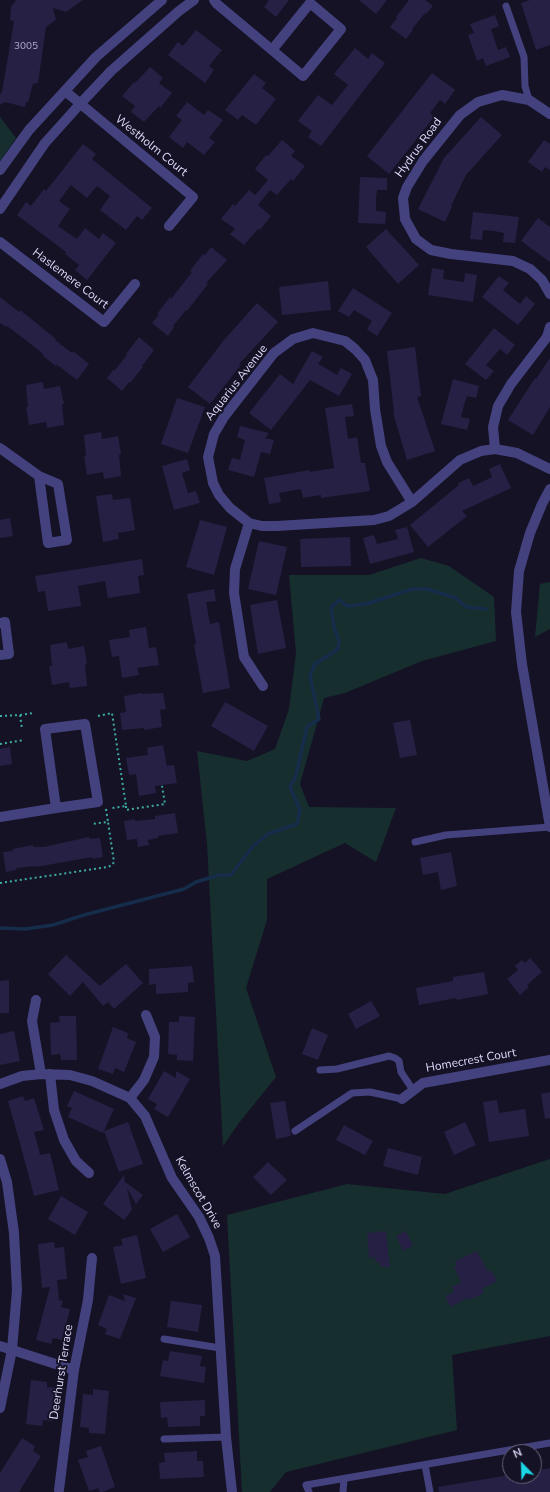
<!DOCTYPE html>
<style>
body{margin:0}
#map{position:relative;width:550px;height:1492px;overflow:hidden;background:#151225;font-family:"Nunito Sans",sans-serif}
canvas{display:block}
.north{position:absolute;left:502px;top:1444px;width:40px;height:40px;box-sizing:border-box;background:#151225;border:1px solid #65627b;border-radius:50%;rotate:337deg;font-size:11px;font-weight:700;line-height:16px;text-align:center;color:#dddafb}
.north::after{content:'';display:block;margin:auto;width:14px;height:18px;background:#1bd7e6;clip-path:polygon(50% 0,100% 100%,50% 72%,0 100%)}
</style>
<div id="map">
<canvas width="550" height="1492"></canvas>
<div class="north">N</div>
</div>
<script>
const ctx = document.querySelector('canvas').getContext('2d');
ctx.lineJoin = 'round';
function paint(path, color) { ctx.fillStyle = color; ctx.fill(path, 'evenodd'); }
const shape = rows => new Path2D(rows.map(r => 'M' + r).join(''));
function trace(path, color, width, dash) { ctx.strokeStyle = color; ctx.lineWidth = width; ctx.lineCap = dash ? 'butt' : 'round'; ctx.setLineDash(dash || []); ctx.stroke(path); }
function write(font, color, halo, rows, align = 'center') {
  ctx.font = font + ' "Nunito Sans",sans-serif'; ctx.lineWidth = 4; ctx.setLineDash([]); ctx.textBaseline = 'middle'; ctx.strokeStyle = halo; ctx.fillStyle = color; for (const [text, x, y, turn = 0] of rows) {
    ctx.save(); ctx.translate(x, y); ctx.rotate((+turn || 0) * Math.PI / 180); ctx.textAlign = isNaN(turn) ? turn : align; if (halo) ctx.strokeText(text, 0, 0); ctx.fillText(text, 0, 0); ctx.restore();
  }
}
paint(shape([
 [0,117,16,138,0,161],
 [421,558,449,566,494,597,496,641,422,661,345,693,324,698,300,784,309,807,396,808,376,862,345,843,267,879,267,920,246,988,276,1077,239,1123,223,1146,207,844,197,751,247,761,275,749,289,709,296,653,289,575,369,575],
 [550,582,550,629,535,637,540,584],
 [550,1159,550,1336,452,1355,457,1430,286,1472,270,1492,242,1492,227,1215,347,1184,445,1194]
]), '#162e2d');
trace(shape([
 [0,928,25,929,53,925,84,915,184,889,196,882,219,875,231,875,253,846,268,834,297,824,300,810,290,787,296,775,307,727,319,719,310,675,315,664,338,649,339,641,334,627,331,608,339,600,347,606,366,604,412,589,427,589,456,598,466,607,486,609]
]), '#162c4b', 3.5);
paint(shape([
 [16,0,83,0,66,12,53,8,56,20,46,27,38,83,33,84,28,102,26,102,25,107,5,102,0,105,0,94,2,92,14,21,10,20,11,7],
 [269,0,289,0,276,17,264,7],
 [359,0,387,0,376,14],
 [409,0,425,0,433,6,426,14,425,13,412,29,413,30,406,39,390,27,397,18,396,17],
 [530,0,550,0,550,45,536,50,521,3],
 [495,15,499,26,491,29,498,50,506,47,510,57,486,66,483,58,477,61,468,35,474,33,470,24],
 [196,30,222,50,209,66,214,70,205,83,168,55,178,42,183,46],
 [355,48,368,59,372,53,385,63,321,146,308,137,312,131,298,121,318,95,332,105,348,85,334,74],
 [150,67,163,78,159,83,172,93,160,108,159,106,144,122,131,112,135,106,122,96,134,82,135,83],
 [432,73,455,90,445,104,440,100,430,113,434,117,389,174,367,156],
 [254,74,266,83,262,88,276,99,256,125,242,115,238,120,225,110],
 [187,102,204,115,208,110,223,120,209,138,215,142,204,155,187,142,183,148,169,137,182,120,176,116],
 [481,117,502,135,466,175,451,206,452,207,445,222,418,209,444,158],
 [282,140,295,151,291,156,305,166,293,181,291,179,277,195,270,190,258,205,271,216,260,230,258,229,244,245,230,234,235,229,221,219,233,204,235,206,249,190,255,195,268,180,255,169,266,155,268,156],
 [544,140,550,144,550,170,545,167,542,172,528,162],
 [83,144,96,154,92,159,152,208,142,220,137,216,126,230,100,210,110,196,97,186,87,198,71,185,59,201,70,209,58,226,77,239,85,228,99,239,103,233,116,243,87,280,75,270,79,265,65,254,66,252,17,215,26,202,31,206,44,189,46,191],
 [360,177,387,178,387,190,377,190,376,199,376,211,386,212,385,224,358,223],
 [473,212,519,217,515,243,503,242,504,233,494,231,483,230,482,240,470,239],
 [538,218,550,227,550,262,521,241],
 [386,229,419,265,398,284,366,247],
 [211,247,227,260,206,283,208,284,187,311,186,310,173,326,174,327,168,336,152,323,159,315,157,314,170,297,171,299,192,272,190,271,203,254,205,255],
 [432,268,444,270,443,279,464,282,465,273,477,275,473,302,428,295],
 [499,276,509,283,503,290,520,304,526,296,535,304,518,325,482,297],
 [328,281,331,310,282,315,279,287],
 [353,288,392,313,377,336,367,329,372,321,364,316,354,310,349,317,338,311],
 [0,297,19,312,20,310,56,339,55,340,72,353,73,351,89,364,77,380,56,364,57,367,43,356,44,355,36,348,7,326,6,327,0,323],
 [257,303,278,322,239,364,241,365,210,404,188,387,224,340],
 [494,328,515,345,507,355,500,349,486,365,494,371,486,380,465,364],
 [139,337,154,350,142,366,143,367,130,383,129,382,122,391,107,378,113,370,114,371,127,355,126,354],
 [415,347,421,396,417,397,435,451,407,460,393,413,394,412,387,351],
 [312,351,323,357,318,364,327,369,337,375,341,368,352,374,339,396,310,380,271,430,249,413,280,374,293,384],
 [550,358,550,407,533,435,508,420,535,378,536,379],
 [453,379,479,386,476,398,467,396,464,405,461,417,470,419,467,430,441,424],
 [43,382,44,389,60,386,64,404,62,404,64,425,47,428,46,422,29,425,26,407,28,407,26,385],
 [177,398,205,407,188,453,161,444],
 [352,404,354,416,345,417,348,439,357,437,361,463,365,463,370,491,321,498,321,495,303,498,301,489,279,493,281,502,269,504,264,478,310,470,310,472,334,468,325,408],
 [240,426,269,433,265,438,274,440,270,454,261,452,254,477,228,470,232,458,240,460,245,440,237,437],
 [101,432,102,439,118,436,121,454,119,455,121,476,104,479,103,472,87,475,84,457,86,456,84,435],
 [187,459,190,470,182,473,188,493,196,491,200,503,174,510,162,466],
 [500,464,511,488,462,511,467,516,428,547,410,525,459,485,458,483,469,478,473,486,482,482,492,477,489,469],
 [112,494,113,500,130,498,135,530,118,533,119,539,103,542,96,496],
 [10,518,13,536,0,538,0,520],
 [200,520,227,527,214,575,186,567],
 [407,527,414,552,370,564,363,538,374,535,377,544,398,539,395,530],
 [350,537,351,566,301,567,300,539],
 [259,541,287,547,276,595,248,589],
 [142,559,144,575,138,576,140,593,108,598,105,581,78,586,81,606,48,611,45,591,38,592,35,576],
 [214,589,216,601,206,602,210,624,219,622,230,688,203,693,194,645,196,644,187,594],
 [277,600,286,648,258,654,250,605],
 [146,627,149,648,156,647,159,665,137,668,139,675,122,678,119,656,112,657,109,640,130,637,129,630],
 [67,642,68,649,84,646,87,664,85,665,87,686,70,688,69,682,52,685,49,666,52,666,50,645],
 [142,693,142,694,163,693,166,709,160,710,162,727,144,730,144,728,122,730,120,713,126,712,124,696],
 [225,702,268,726,254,751,211,726],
 [410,720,417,755,400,758,393,723],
 [163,745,167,766,174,765,177,783,155,786,156,793,139,796,136,774,129,775,126,758,148,755,147,748],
 [10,747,12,764,0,766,0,749],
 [175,813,178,833,158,836,158,838,148,840,149,845,138,847,137,839,127,840,124,821,135,819,135,821,155,819,155,816],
 [89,837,90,839,100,838,103,857,93,859,92,857,36,867,36,866,16,868,16,870,6,872,3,852,13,851,13,849,33,845,33,847,44,847],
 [451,852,457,886,441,890,438,872,423,875,420,858],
 [66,955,100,986,126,964,143,983,114,1009,108,1002,103,1006,83,982,70,996,48,974],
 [530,958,542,972,527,985,529,987,520,995,507,979,518,970,515,966,522,960,525,963],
 [192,966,194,982,188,983,188,992,156,994,156,984,149,985,149,969],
 [484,972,488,994,457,1000,456,998,419,1005,416,988,453,981,453,977],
 [9,980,9,1013,0,1013,0,981],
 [371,1001,380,1016,356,1029,348,1014],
 [59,1016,76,1016,77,1060,61,1060,60,1054,51,1055,50,1023,60,1022],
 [179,1016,195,1017,193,1061,177,1060,177,1055,168,1054,169,1022,179,1022],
 [113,1027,128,1033,127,1038,136,1042,124,1072,115,1068,113,1074,98,1069],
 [312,1028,328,1035,318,1060,302,1054],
 [14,1031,20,1061,0,1065,0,1034],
 [164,1071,176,1078,176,1071,190,1079,168,1117,154,1109,157,1104,148,1099],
 [74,1091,114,1109,103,1133,68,1117,72,1108,67,1106],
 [550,1092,550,1118,545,1119,541,1094],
 [23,1096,25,1101,34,1098,44,1130,34,1132,39,1150,40,1155,50,1153,59,1190,34,1196,21,1147,8,1101],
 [497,1100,499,1113,525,1109,529,1136,489,1142,483,1102],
 [285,1101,291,1136,276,1139,270,1103],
 [128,1122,143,1164,119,1172,104,1131],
 [465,1122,476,1145,454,1155,444,1132],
 [344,1125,373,1141,365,1155,336,1140],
 [388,1148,422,1157,418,1175,383,1166],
 [268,1162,287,1180,271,1195,253,1177],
 [124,1175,125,1182,143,1195,136,1204,127,1188,132,1210,124,1220,103,1204],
 [61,1196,88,1212,75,1235,48,1219],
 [177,1214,190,1237,163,1252,150,1229],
 [386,1231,390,1267,381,1267,380,1262,376,1263,375,1257,369,1258,367,1233],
 [406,1231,413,1246,403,1251,396,1236],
 [137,1235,146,1278,121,1284,113,1247,123,1245,121,1239],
 [54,1242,55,1248,64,1247,66,1269,67,1279,57,1280,59,1300,63,1301,61,1307,70,1309,62,1340,53,1338,51,1344,36,1340,50,1287,42,1288,38,1244],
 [477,1251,488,1272,491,1270,497,1281,482,1289,484,1293,469,1300,468,1298,450,1307,445,1296,454,1292,452,1287,461,1282,454,1267,457,1266,455,1261],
 [123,1294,136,1298,120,1339,105,1334,107,1329,98,1325,109,1295,125,1301],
 [171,1301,202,1305,198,1332,167,1327],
 [170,1351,202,1356,200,1366,206,1367,204,1383,160,1376,163,1360,168,1361],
 [31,1380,47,1382,47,1387,56,1388,52,1421,43,1420,42,1426,26,1424],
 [93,1389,109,1391,105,1434,89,1433,89,1428,80,1427,83,1394,93,1395],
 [205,1400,205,1416,200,1416,200,1426,168,1427,167,1417,161,1418,160,1402],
 [22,1438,35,1446,33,1451,41,1456,19,1492,0,1492,0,1473],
 [101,1446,115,1487,102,1492,100,1492,98,1488,89,1491,78,1460,88,1457,86,1451],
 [197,1451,197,1461,203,1461,204,1477,160,1479,159,1463,165,1462,164,1453],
 [550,1468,550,1492,439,1492,438,1487,510,1475,534,1476,534,1471]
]), '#262044');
trace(shape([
 [20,715,34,713],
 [0,716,20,715,22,729],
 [98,716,112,713,126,806,112,808],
 [0,744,24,740],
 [126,806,126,810,165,804,162,786],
 [106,809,108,822],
 [0,883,108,867,112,865,114,862,108,822,91,824]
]), '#3daca2', 2, [2, 3]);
trace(shape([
 [506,6,524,57,525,86,529,100],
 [415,842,446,835,550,827],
 [320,1070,337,1069,389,1056,395,1058,399,1061,401,1072,413,1090],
 [295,1131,352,1093,370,1092,402,1099],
 [164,1339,220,1348],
 [164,1439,226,1437],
 [425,1465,430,1492],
 [309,1492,306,1485,550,1443],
 [343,1492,344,1479]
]), '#43427f', 7);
trace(shape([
 [214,0,217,4,272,50,303,76,341,29,310,3,272,50],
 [65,91,193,197,169,226],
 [550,114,529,100,502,95,478,102,460,115,423,161,407,187,403,198,405,219,416,239,431,250,451,254,513,261,530,269,542,280,550,294],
 [0,242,104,322,135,284],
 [0,448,39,476,58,484,67,540,48,543,39,476],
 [495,449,493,427,498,406,511,384,547,337,550,327],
 [412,502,387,462,381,446,375,409,373,380,365,360,355,349,345,341,313,333,293,339,274,353,224,417,214,434,208,457,213,483,219,495,230,508,249,523,262,526,277,526,374,520,389,516,412,502,460,460,481,451,495,449,517,453,550,469],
 [249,523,235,569,234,593,244,657,263,686],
 [0,623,5,622,9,654,0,655],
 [0,817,56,808,98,802,85,724,45,729,56,808],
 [36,1000,32,1021,41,1074],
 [50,1074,54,1110,64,1140,76,1161,89,1173],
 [0,1084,22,1076,41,1074,70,1075,92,1081,130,1098,145,1116,172,1178,199,1217,209,1238,215,1256,226,1437,232,1492],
 [130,1098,144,1080,154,1057,155,1037,146,1015],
 [402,1099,423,1083,550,1060],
 [0,1346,74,1370],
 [59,1490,74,1370,88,1300,92,1258]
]), '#43427f', 10);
trace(shape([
 [0,170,29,130,96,57,162,0],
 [0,209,45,143,80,104,111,71,179,11,194,0],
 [550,489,542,504,530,533,519,571,516,612,522,664,550,827],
 [0,1159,7,1182,14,1233,17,1290,12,1350,0,1408]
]), '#43427f', 10);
write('10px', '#afaccd', null, [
 ["3005",26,47]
]);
write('12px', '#dddafb', '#151225', [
 ["Westholm Court",151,146,39],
 ["Hydrus Road",419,148,-54],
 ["Haslemere Court",70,279,37],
 ["Aquarius Avenue",237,383,-52],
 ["Homecrest Court",471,1061,-10],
 ["Kelmscot Drive",198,1193,60],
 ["Deerhurst Terrace",62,1372,-81]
]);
</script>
